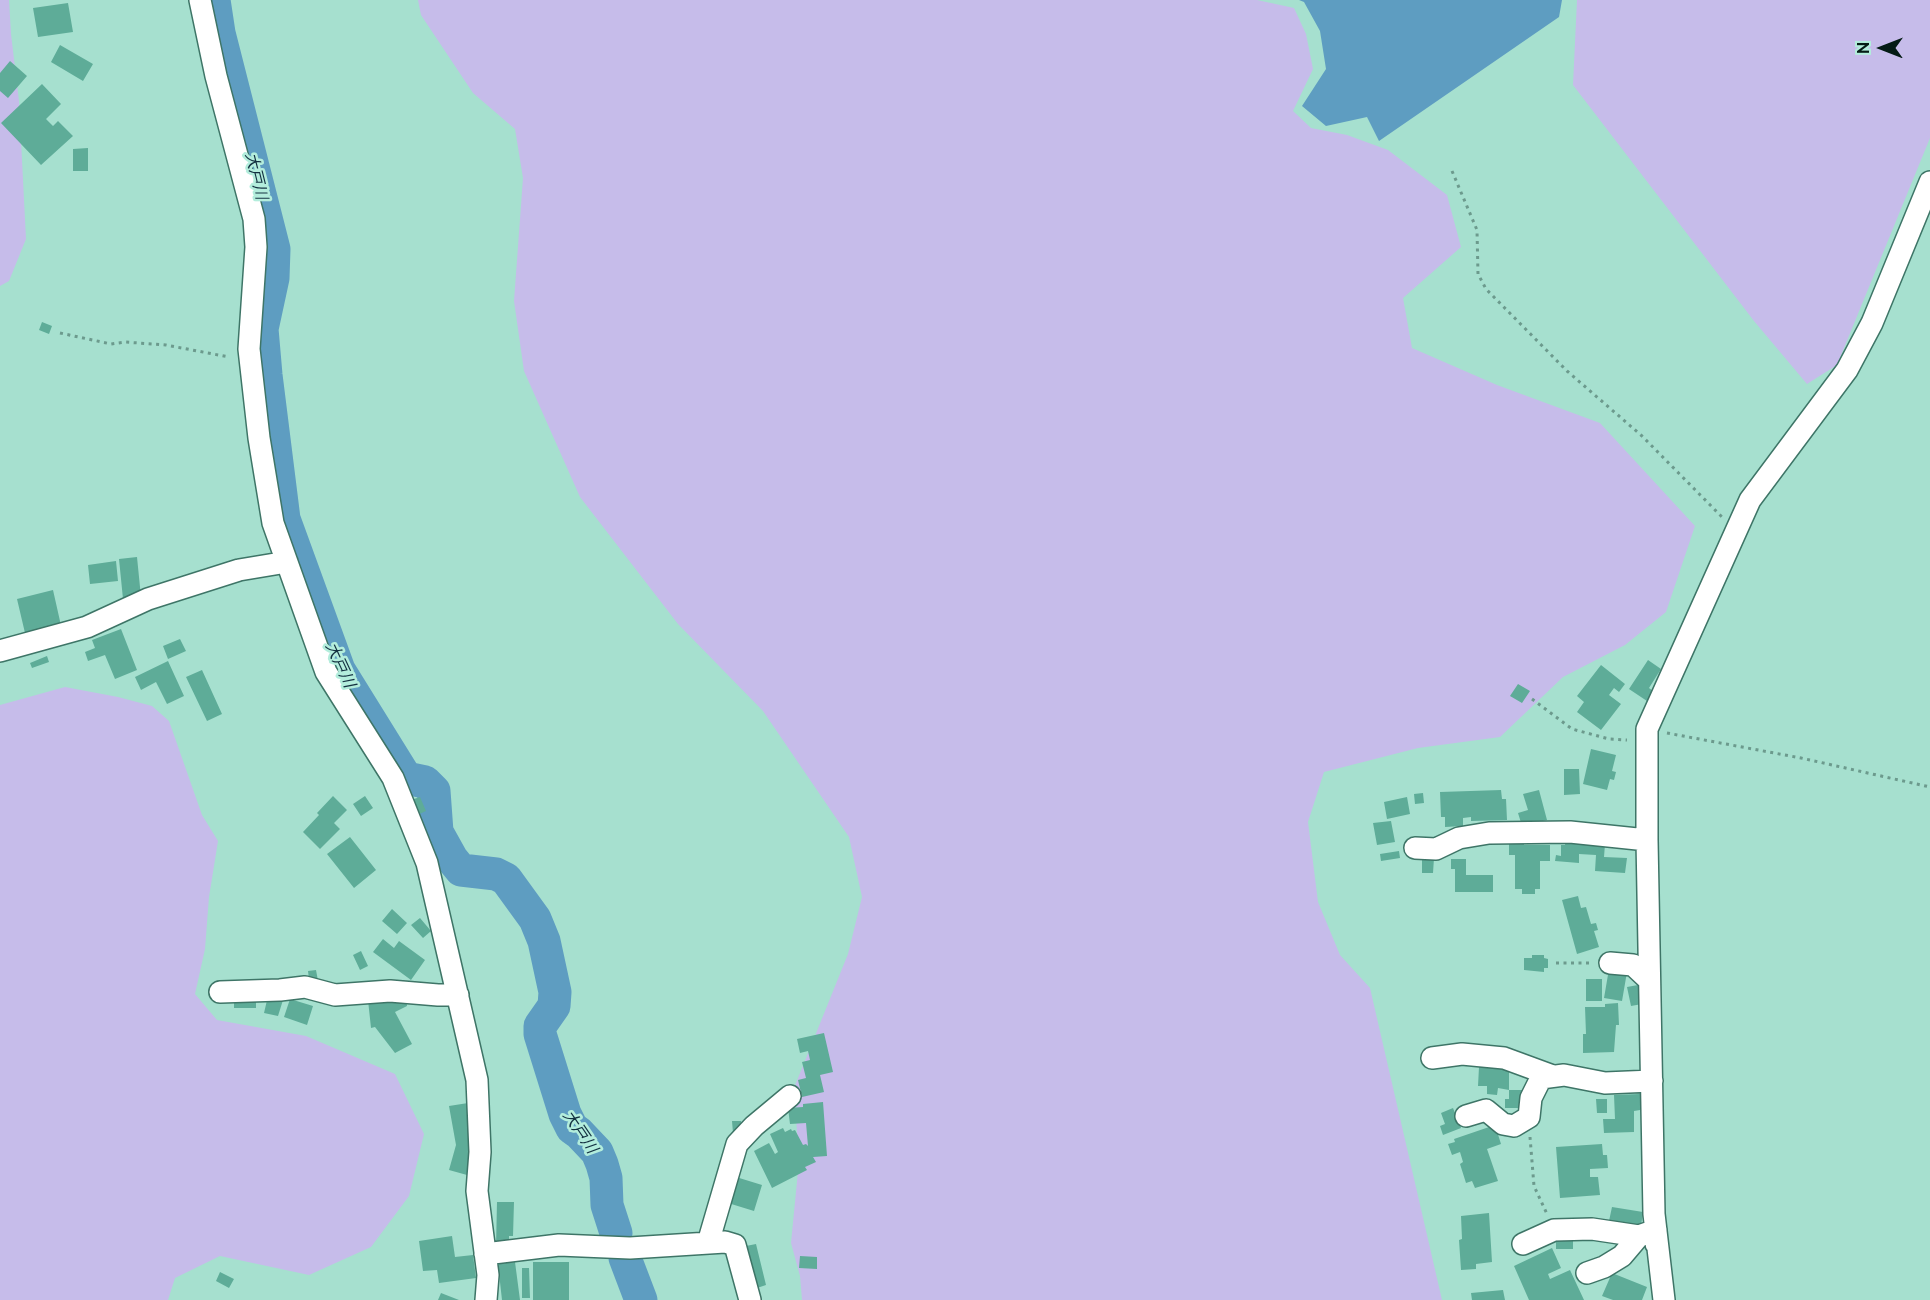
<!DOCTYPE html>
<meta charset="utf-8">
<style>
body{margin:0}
#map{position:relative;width:1930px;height:1300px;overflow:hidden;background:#a6e0cf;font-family:Raleway,sans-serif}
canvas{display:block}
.north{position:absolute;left:1852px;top:18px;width:60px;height:60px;-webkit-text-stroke:4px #b3eddc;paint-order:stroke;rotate:270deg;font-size:16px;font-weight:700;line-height:24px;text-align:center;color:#041b15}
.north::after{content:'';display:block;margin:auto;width:21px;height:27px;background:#041b15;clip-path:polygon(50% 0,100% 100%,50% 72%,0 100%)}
</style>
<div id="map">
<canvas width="1930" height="1300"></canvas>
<div class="north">N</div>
</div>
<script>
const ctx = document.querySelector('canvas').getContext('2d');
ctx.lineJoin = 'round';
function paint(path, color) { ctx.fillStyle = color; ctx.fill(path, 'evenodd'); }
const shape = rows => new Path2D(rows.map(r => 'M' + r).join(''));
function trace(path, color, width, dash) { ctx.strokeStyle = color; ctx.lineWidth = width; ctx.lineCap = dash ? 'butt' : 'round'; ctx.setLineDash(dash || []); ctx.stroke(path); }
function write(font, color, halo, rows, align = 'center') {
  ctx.font = font + ' Raleway,"Noto Sans JP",sans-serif'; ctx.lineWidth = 5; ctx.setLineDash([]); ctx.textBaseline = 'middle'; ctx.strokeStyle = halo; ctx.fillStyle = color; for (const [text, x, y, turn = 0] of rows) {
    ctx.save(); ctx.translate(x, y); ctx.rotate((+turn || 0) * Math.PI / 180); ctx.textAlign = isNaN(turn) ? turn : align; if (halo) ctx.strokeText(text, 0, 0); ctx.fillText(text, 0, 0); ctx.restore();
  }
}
paint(shape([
 [0,0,9,0,11,34,19,101,26,239,9,281,0,286],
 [418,0,1257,0,1294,8,1306,34,1313,69,1293,111,1311,128,1347,135,1388,150,1447,195,1461,247,1403,298,1412,348,1497,385,1600,423,1695,526,1666,612,1625,645,1563,677,1500,737,1418,748,1324,772,1308,822,1318,902,1340,955,1370,988,1442,1300,802,1300,800,1276,791,1243,799,1161,794,1088,848,954,862,897,849,837,763,711,678,624,580,497,524,371,514,301,523,178,515,129,473,93,421,15],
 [1577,0,1930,0,1930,138,1837,365,1807,384,1754,321,1573,85],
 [65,687,118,697,152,706,169,721,202,815,218,841,209,897,205,949,195,994,217,1020,306,1036,395,1074,424,1134,409,1196,371,1247,309,1275,220,1256,175,1278,168,1300,0,1300,0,705]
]), '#c6bcea');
paint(shape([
 [1299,0,1562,0,1559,17,1379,141,1367,117,1326,126,1302,106,1326,69,1320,31,1304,2]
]), '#5e9dc1');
trace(shape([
 [214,0,219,33,274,249,273,278,262,329,266,375,284,519,339,670,406,778,425,782,434,791,437,832,452,859,461,870,496,874,506,879,535,919,544,941,555,992,554,1006,540,1026,540,1034,565,1114,572,1128,579,1133,597,1152,602,1164,606,1178,607,1205,616,1233],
 [625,1258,641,1300]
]), '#5e9dc1', 33);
paint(shape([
 [68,3,73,32,38,37,33,8],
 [60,45,93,64,83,81,51,62],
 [10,61,27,76,8,98,0,91,0,73],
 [42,84,61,104,46,119,53,126,58,121,73,136,41,165,1,123],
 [88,148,88,171,73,171,73,149],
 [42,322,52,326,49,334,39,330],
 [137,557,141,597,123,599,119,559],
 [116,561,118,581,90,584,88,565],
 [53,590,62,630,32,637,31,631,25,633,17,599],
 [121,629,137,670,115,679,105,655,88,661,85,652,95,648,92,640],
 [180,639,186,651,168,659,163,646],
 [47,656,49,662,32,668,30,663],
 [1648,660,1661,669,1649,688,1653,691,1647,701,1629,689],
 [168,661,184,696,167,704,156,682,141,690,135,677],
 [1601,665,1625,684,1619,692,1614,688,1609,695,1621,704,1601,730,1577,712,1584,702,1577,696],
 [202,670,222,714,207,721,186,677],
 [1518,684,1530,691,1522,703,1510,696],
 [1591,749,1616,755,1612,771,1616,772,1614,780,1610,779,1607,790,1583,784],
 [1564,769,1579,769,1580,794,1564,795],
 [1501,790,1502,799,1506,799,1507,820,1471,821,1471,817,1463,818,1463,826,1445,827,1445,817,1441,817,1440,792],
 [1539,790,1547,820,1522,826,1518,813,1528,810,1523,794],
 [1423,793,1424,803,1415,804,1414,794],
 [333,796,347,810,334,823,340,829,320,849,303,832,319,815,317,813],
 [365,796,373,808,361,816,353,804],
 [420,797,426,811,417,815,411,800],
 [1407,797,1410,814,1387,819,1384,802],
 [1391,821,1395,842,1377,845,1373,823],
 [1566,836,1605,844,1604,857,1627,858,1625,873,1595,871,1596,855,1579,854,1579,863,1555,861,1556,855,1561,856,1561,845,1565,845],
 [350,837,376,870,354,888,327,854],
 [1509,839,1524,842,1524,845,1550,845,1550,861,1540,861,1540,889,1535,889,1535,894,1522,894,1522,889,1515,889,1515,855,1509,855],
 [1399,851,1400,858,1381,861,1380,854],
 [1422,858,1434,858,1433,873,1422,873],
 [1451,859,1466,859,1466,875,1493,875,1493,892,1455,892,1455,869,1451,869],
 [1578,896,1581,908,1586,907,1591,924,1596,923,1598,930,1594,931,1599,947,1577,954,1562,900],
 [392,909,407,923,397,934,382,921],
 [420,918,431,931,423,938,411,925],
 [383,939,394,948,399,941,425,960,411,980,373,952],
 [361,951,368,966,360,970,353,955],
 [1532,955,1544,955,1544,958,1548,959,1548,968,1544,968,1544,972,1524,970,1524,958,1532,958],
 [1609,969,1627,972,1622,1001,1604,998],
 [316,970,319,986,310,987,308,971],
 [1586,979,1602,979,1602,1001,1586,1001],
 [1638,985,1642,1004,1631,1006,1627,987],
 [234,994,256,994,256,1008,234,1008],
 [268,996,283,1000,278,1016,264,1013],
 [406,996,407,1006,395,1012,412,1044,395,1053,375,1027,371,1028,368,1000],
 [290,999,313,1006,307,1025,284,1017],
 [1618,1003,1619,1025,1616,1025,1614,1052,1583,1053,1583,1034,1586,1034,1585,1007,1605,1007,1605,1004],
 [824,1033,833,1072,820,1075,824,1092,802,1097,798,1080,806,1078,802,1062,810,1060,808,1051,800,1053,797,1039],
 [1479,1067,1509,1069,1509,1090,1498,1088,1497,1095,1487,1094,1487,1086,1478,1086],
 [1509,1090,1523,1090,1523,1108,1505,1108,1505,1099,1509,1099],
 [1640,1094,1640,1110,1634,1111,1634,1132,1604,1133,1603,1119,1615,1119,1614,1095],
 [1596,1099,1607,1099,1607,1113,1597,1113],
 [823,1102,827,1156,813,1157,816,1162,805,1167,807,1170,772,1188,754,1151,769,1143,775,1154,778,1152,770,1134,783,1128,785,1132,791,1129,792,1131,795,1130,803,1145,806,1144,808,1146,806,1123,790,1124,788,1108,803,1107,803,1104],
 [468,1103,473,1146,467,1175,449,1170,456,1145,449,1106],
 [1453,1108,1461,1128,1443,1135,1440,1126,1445,1124,1441,1113],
 [732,1121,741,1121,741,1133,733,1133],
 [1495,1125,1501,1144,1487,1149,1498,1181,1475,1188,1472,1181,1466,1183,1460,1164,1463,1162,1460,1152,1452,1155,1448,1144,1455,1142,1454,1139],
 [1602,1144,1603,1155,1607,1155,1608,1168,1590,1169,1590,1177,1598,1177,1600,1195,1560,1198,1556,1147],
 [736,1177,762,1185,754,1211,728,1203],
 [497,1202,514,1202,513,1236,509,1236,509,1247,496,1247],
 [1612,1207,1643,1212,1641,1226,1609,1221],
 [1489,1213,1492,1262,1476,1264,1476,1269,1461,1270,1459,1240,1462,1239,1461,1216],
 [452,1236,455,1257,473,1255,476,1278,439,1283,437,1270,423,1271,419,1241],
 [1556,1237,1573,1237,1573,1249,1556,1249],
 [756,1244,766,1285,757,1288,746,1246],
 [1552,1248,1561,1268,1548,1274,1550,1279,1570,1270,1584,1300,1529,1300,1514,1266],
 [800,1256,817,1257,817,1269,799,1268],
 [515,1262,520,1300,502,1300,498,1264],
 [533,1262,569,1262,569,1300,533,1300],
 [522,1268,529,1268,530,1298,522,1298],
 [220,1272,234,1279,229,1288,216,1281],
 [1612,1273,1647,1287,1642,1300,1613,1300,1602,1296],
 [1503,1290,1505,1300,1472,1300,1471,1293],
 [441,1293,459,1300,438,1300]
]), '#5eac98');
const street = shape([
 [200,0,216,76,254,219,256,247,249,349,259,438,273,523,326,672,393,778,427,863,477,1080,480,1152,477,1191,488,1275,486,1300],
 [0,651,87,627,148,599,239,570,287,562],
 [1415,848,1436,849,1459,838,1489,833,1570,832,1647,840],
 [1610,963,1633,965,1649,980],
 [220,992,280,990,305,987,335,995,390,991,438,995,458,995],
 [1432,1058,1462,1054,1504,1058,1553,1076],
 [1466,1116,1486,1110,1503,1124,1514,1126,1529,1117,1531,1098,1541,1078,1564,1075,1605,1083,1652,1081],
 [708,1243,737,1144,754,1126,790,1096],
 [1523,1244,1554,1230,1592,1229,1639,1236,1656,1230,1656,1244],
 [485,1254,559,1245,630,1248,725,1242,735,1245,750,1300],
 [1587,1273,1604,1267,1622,1256,1639,1236],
 [1664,1300,1654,1214,1647,840,1647,729,1750,500,1847,370,1872,323,1930,182]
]);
trace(street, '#3e7567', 24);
trace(shape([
 [1452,171,1477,230,1478,274,1486,289,1567,371,1642,436,1722,517],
 [60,333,111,344,125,342,166,345,229,357],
 [1532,699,1572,729,1609,739,1627,740],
 [1667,733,1801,758,1930,787],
 [1556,963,1590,963],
 [1530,1137,1534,1186,1547,1214]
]), '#6c9a8d', 3, [3, 4.5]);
trace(street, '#fff', 21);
write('italic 16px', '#133040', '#b3eddc', [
 ["大戸川",256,176,76],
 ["大戸川",340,665,65],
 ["大戸川",580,1132,56]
]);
</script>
